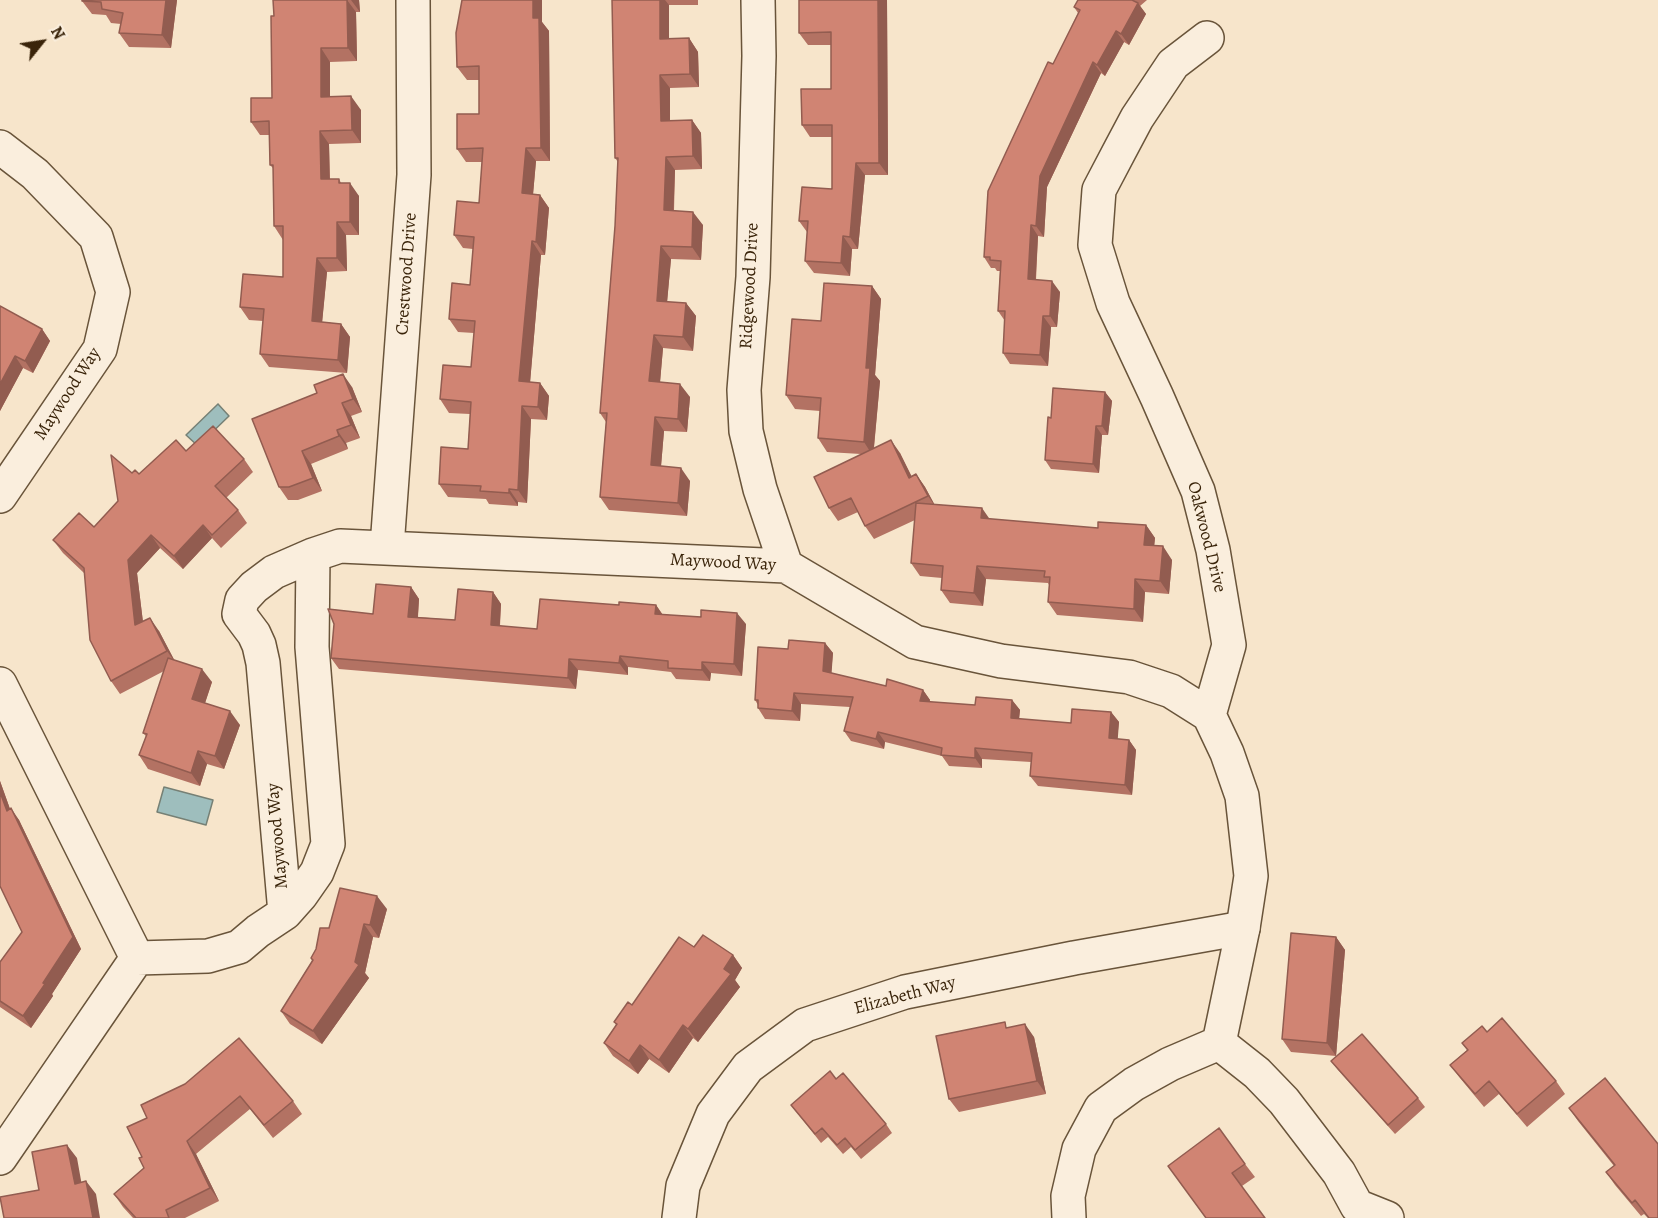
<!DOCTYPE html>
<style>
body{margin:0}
#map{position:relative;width:1658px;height:1218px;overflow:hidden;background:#f7e5cb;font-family:Alegreya,serif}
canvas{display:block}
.north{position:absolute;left:12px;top:12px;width:60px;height:60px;-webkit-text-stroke:4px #faeedd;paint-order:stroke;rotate:60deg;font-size:16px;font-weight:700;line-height:24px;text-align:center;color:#3a240a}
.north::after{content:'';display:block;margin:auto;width:21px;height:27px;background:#3a240a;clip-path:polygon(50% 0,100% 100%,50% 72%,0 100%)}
</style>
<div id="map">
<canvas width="1658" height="1218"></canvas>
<div class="north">N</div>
</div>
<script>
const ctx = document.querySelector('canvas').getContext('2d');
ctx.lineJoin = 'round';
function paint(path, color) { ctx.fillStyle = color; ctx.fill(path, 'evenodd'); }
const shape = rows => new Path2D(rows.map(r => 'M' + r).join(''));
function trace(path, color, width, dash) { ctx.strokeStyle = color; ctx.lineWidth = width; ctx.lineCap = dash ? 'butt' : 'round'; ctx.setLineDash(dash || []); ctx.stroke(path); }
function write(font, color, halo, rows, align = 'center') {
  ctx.font = font + ' Alegreya,serif'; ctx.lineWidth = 4.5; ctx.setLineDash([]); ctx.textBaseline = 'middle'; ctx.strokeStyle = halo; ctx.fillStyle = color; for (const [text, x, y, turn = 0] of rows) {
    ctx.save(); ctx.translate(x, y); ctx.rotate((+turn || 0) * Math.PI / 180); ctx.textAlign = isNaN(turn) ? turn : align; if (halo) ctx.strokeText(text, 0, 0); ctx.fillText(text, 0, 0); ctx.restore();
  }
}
const water = shape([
 [218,404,229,416,198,446,186,435,218,404],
 [164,787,213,800,206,825,157,812,164,787]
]);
paint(water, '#9ebebd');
trace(water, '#768075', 1.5);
const minor = shape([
 [758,0,759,56,753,277,744,390,746,431,760,489,786,566],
 [1207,38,1173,64,1137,118,1120,150,1099,190,1095,245,1113,303,1157,397,1198,491,1213,550,1229,645,1209,715,1227,753,1242,796,1251,876,1243,928,1219,1043],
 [0,147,35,174,96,237,113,292,100,349,0,496],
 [387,547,414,175,413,0],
 [0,684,137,958,0,1158],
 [285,913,263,663,259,645,254,634,239,614,242,600,254,587,274,572,313,555,340,546,786,566,915,642,1001,661,1129,677,1171,691,1209,715],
 [137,958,208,956,239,947,258,931,285,913,301,895,317,872,328,844,312,647,313,555],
 [1069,1218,1068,1196,1079,1149,1101,1108,1134,1084,1170,1064,1219,1043,1257,1073,1284,1101,1339,1173,1357,1206,1387,1218]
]);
const tertiary = shape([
 [679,1218,683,1186,713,1114,748,1067,805,1025,905,992,1074,958,1243,928]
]);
trace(minor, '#69543a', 36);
trace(tertiary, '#69543a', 36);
trace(minor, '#faeedd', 33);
trace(tertiary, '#faeedd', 33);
paint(shape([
 [177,0,171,48,129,47,119,33,121,24,111,23,106,15,92,14,82,1],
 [273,0,359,0,360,12,356,12,357,61,330,62,330,97,361,110,361,143,329,144,330,179,339,179,341,183,359,196,359,235,346,235,347,271,327,272,322,322,341,324,350,337,347,373,269,367,260,354,263,321,249,320,240,307,283,277,283,240,274,226,273,168,270,165,269,135,260,135,251,122,272,98,274,16],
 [612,0,698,0,698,5,669,5,669,39,689,38,698,52,699,87,670,88,670,121,692,120,701,133,702,169,675,170,674,211,703,225,701,260,671,259,667,302,686,303,696,316,693,351,663,348,660,382,690,397,687,432,664,431,661,466,690,481,687,516,609,510,600,497,606,422,600,413,615,226,618,162,615,158],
 [799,0,887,0,888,175,865,175,858,249,852,249,850,276,814,273,805,261,807,232,799,221,832,189,832,137,810,137,802,125,831,89,831,45,808,45,799,33],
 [1078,0,1147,0,1140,6,1146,14,1129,45,1124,42,1105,76,1101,73,1047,187,1044,237,1038,236,1036,280,1060,292,1057,327,1051,327,1048,366,1010,364,1003,353,1005,321,998,311,1000,271,997,271,995,268,991,268,984,257,1053,64,1078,13,1074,7],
 [542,22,549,31,550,161,536,161,533,194,540,195,549,208,545,255,541,255,530,382,540,383,549,396,547,420,531,419,527,503,518,502,518,506,489,504,486,499,448,497,439,484,468,449,470,414,449,413,440,399,471,367,474,333,458,332,449,319,470,285,473,249,463,248,454,235,479,203,482,162,466,162,457,149,479,114,479,80,467,80,457,67],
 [872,286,881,299,875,375,880,381,874,448,900,453,911,476,916,474,925,487,934,504,989,519,1098,528,1146,525,1155,538,1154,546,1172,560,1169,594,1145,592,1143,622,1057,615,1048,602,1049,585,1048,583,986,579,983,606,950,603,941,590,942,578,920,576,911,563,915,520,874,539,865,526,858,512,838,521,829,508,861,454,827,452,818,438,820,411,795,409,786,395,821,321],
 [0,306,42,329,50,341,33,373,23,368,0,411],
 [352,387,362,412,351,416,360,438,346,443,348,449,311,464,322,491,298,500,288,500,279,487,252,419],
 [1105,392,1112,401,1108,435,1102,435,1099,473,1051,469,1045,460],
 [186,451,244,459,253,472,226,498,238,510,247,523,221,548,212,538,183,569,160,548,137,573,143,622,159,631,174,660,212,682,205,703,240,725,224,769,207,764,200,786,148,769,139,755,146,736,143,733,164,671,120,694,111,681,84,573,63,553,53,540,94,527,118,501,132,473,139,474],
 [411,587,419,599,418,617,455,620,493,592,501,604,500,626,537,629,619,605,656,605,663,615,746,624,742,676,711,673,710,681,676,679,671,672,628,667,628,675,578,670,576,689,339,669,331,658,373,614],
 [825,643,833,653,831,673,886,686,923,690,930,700,929,702,975,705,1012,700,1020,710,1019,719,1071,723,1111,712,1119,722,1117,739,1129,740,1136,750,1132,795,1038,786,1030,776,1031,762,982,759,982,768,949,766,942,756,885,742,884,749,851,741,844,731,850,707,801,704,800,721,765,719,758,708,758,705,755,700,788,649],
 [0,781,10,809,19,820,81,949,52,994,53,996,31,1028,0,1007,0,962,22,932,0,886],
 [387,909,379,938,373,937,365,973,369,978,322,1044,290,1024,281,1011,312,961,311,958,329,928],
 [1336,937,1345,950,1336,1056,1291,1052,1282,1039],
 [694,947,733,955,742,968,735,980,740,987,698,1042,693,1038,669,1073,649,1059,638,1074,613,1056,604,1043,616,1025,614,1022],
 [1009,1027,1034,1037,1046,1094,959,1112,949,1099],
 [1487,1032,1556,1081,1565,1094,1527,1127,1499,1094,1484,1107,1460,1078,1450,1065,1467,1050,1462,1043],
 [1331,1061,1418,1098,1425,1107,1395,1134,1338,1070],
 [836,1079,886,1124,892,1133,861,1159,851,1147,843,1154,828,1137,821,1143,791,1105],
 [185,1084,293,1101,302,1114,273,1138,250,1109,196,1154,219,1201,185,1218,133,1218,123,1207,114,1194,144,1168,142,1157,147,1118],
 [1569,1108,1658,1218,1648,1218,1644,1214,1641,1216,1615,1185,1606,1172,1614,1166,1578,1121],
 [1245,1164,1255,1177,1242,1186,1168,1166]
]), '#b37263');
paint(shape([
 [166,0,177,0,171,48,162,35],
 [347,0,356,12,357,61,348,48],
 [351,0,359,0,360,12],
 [533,0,542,0,542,22,549,31,550,161,541,148,533,18],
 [660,0,665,0,669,5,669,52,660,39],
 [878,0,887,0,888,175,879,163],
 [1138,3,1146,14,1129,45,1121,34],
 [1116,31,1124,42,1105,76,1097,65],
 [689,38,698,52,699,87,690,74],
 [321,48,330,62,330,110,321,97],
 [1093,62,1101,73,1047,187,1044,237,1036,226,1040,176],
 [660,75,670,88,670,134,661,121],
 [351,96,361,110,361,143,352,130],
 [692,120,701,133,702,169,693,156],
 [320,131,329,144,330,193,321,179],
 [526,148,536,161,532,206,522,193],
 [666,157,675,170,673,223,664,210],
 [856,163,865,175,858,249,850,237],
 [350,183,359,196,359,235,350,222],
 [540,195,549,208,545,255,536,242],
 [693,212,703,225,701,260,692,247],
 [337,222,346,235,347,271,337,258],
 [1031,225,1038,236,1035,290,1028,279],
 [843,236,852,249,850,276,841,263],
 [532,241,541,255,529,395,519,381],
 [661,246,671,259,666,314,657,301],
 [317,258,327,272,321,334,312,321],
 [1052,281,1060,292,1057,327,1050,316],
 [872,286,881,299,875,375,880,381,873,456,864,442,866,368],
 [686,303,696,316,693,351,683,337],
 [1043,316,1051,327,1048,366,1040,355],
 [341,324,350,337,347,373,338,360],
 [42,329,50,341,33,373,25,361],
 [654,335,663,348,659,394,649,381],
 [15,356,23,368,0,411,0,384],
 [343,374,352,387,362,412,353,399],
 [540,383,549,396,547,420,538,407],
 [680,384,690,397,687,432,678,419],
 [1105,392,1112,401,1108,435,1102,426],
 [342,403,351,416,360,438,351,425],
 [522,406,531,419,527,503,518,490],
 [655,417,664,431,660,478,651,465],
 [1096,426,1102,435,1099,473,1093,464],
 [337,430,346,443,348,449,339,436],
 [891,440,900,453,919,491,909,478],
 [302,451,311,464,322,491,313,478],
 [681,468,690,481,687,516,678,503],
 [916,474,925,487,937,509,928,496],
 [509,489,518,502,518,506,509,493],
 [982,508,991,521,981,518],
 [203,525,212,538,183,569,174,556],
 [1146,525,1155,538,1153,558,1144,545],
 [151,535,160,548,137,573,145,639,135,625,128,560],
 [1163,546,1172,560,1169,594,1160,581],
 [977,566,986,579,983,606,974,593],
 [1135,579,1145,592,1143,622,1134,609],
 [411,587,419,599,417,628,408,617],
 [493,592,501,604,499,637,491,625],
 [656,605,664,617,655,614],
 [737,613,746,624,742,676,734,664],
 [150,618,159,631,177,665,167,651],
 [825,643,833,653,831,681,823,671],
 [620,656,628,667,628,675,619,663],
 [569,659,578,670,576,689,568,678],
 [702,662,711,673,710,681,702,670],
 [202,669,212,682,202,712,192,699],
 [923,690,930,700,927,711,920,701],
 [794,693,801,704,800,721,792,711],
 [1012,700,1020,710,1018,728,1011,718],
 [230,711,240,725,224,769,215,756],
 [1111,712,1119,722,1117,749,1109,738],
 [878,732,885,742,884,749,876,739],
 [1129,740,1136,750,1132,795,1125,785],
 [975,748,982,759,982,768,975,758],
 [198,751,207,764,200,786,191,773],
 [0,781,15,823,7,811,0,792],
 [11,808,19,820,81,949,52,994,53,996,31,1028,23,1016,43,983],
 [377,896,387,909,379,938,370,925],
 [364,924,373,937,365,973,369,978,322,1044,313,1031,355,962],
 [1336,937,1345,950,1336,1056,1327,1043],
 [733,955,742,968,735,980,740,987,698,1042,688,1029],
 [1025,1024,1034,1037,1046,1094,1037,1081],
 [683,1025,693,1038,669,1073,659,1060],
 [640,1045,649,1059,638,1074,629,1061],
 [187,1141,196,1154,219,1201,210,1188],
 [67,1145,77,1158,84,1197,75,1184],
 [86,1181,96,1194,100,1218,93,1218]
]), '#925c50');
const building = shape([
 [82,0,166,0,162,35,119,33,123,13,102,9,101,2,82,1,82,0],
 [273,0,347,0,348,48,321,48,321,97,351,96,352,130,320,131,321,179,339,179,339,183,350,183,350,222,337,222,337,258,317,258,312,321,341,324,338,360,260,354,264,309,240,307,243,274,283,277,283,226,274,226,273,165,270,165,269,121,251,122,251,98,272,98,271,16,274,16,273,0],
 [462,0,533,0,533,18,539,18,541,148,526,148,522,193,540,195,536,242,532,241,519,381,540,383,538,407,522,406,518,490,509,489,509,493,480,491,481,486,439,484,441,447,468,449,471,402,440,399,443,365,471,367,475,321,449,319,452,283,470,285,474,237,454,235,457,201,479,203,483,148,457,149,457,114,479,114,479,66,457,67,456,33,462,0],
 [612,0,660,0,660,39,689,38,690,74,660,75,661,121,692,120,693,156,666,157,664,210,693,212,692,247,661,246,657,301,686,303,683,337,654,335,649,381,680,384,678,419,655,417,651,465,681,468,678,503,600,497,607,413,600,413,615,226,618,158,615,158,612,0],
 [799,0,878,0,879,163,856,163,850,237,843,236,841,263,805,261,808,221,799,221,802,187,832,189,832,125,802,125,801,89,831,89,831,32,799,33,799,0],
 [1078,0,1132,0,1138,3,1121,34,1116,31,1097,65,1093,62,1040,176,1036,226,1031,225,1028,279,1052,281,1050,316,1043,316,1040,355,1003,353,1005,311,998,311,1001,261,990,260,990,257,984,257,988,191,1048,62,1053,64,1080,10,1074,7,1078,0],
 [824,283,872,286,866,368,870,368,864,442,818,438,821,398,786,395,792,319,821,321,824,283],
 [0,306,42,329,25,361,15,356,0,384,0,306],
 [343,374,353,399,342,403,351,425,337,430,339,436,302,451,313,478,289,487,279,487,252,419,317,393,314,385,343,374],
 [1053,388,1105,392,1102,426,1096,426,1093,464,1045,460,1048,417,1051,418,1053,388],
 [213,426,244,459,215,486,238,510,212,535,203,525,174,556,151,535,128,560,135,625,150,618,167,651,111,681,90,640,84,568,53,540,79,513,94,527,118,501,111,455,132,473,135,470,139,474,176,440,186,451,213,426],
 [891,440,909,478,916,474,928,496,865,526,851,498,829,508,814,477,891,440],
 [916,503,982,508,981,518,1098,528,1098,522,1146,525,1144,545,1163,546,1160,581,1135,579,1134,609,1048,602,1050,577,1044,577,1045,571,977,566,974,593,941,590,943,566,911,563,916,503],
 [376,584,411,587,408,617,455,620,458,589,493,592,491,625,537,629,540,599,619,605,619,602,656,605,655,614,701,617,701,610,737,613,734,664,702,662,702,670,668,668,668,661,620,656,619,663,569,659,568,678,331,658,334,624,328,609,373,614,376,584],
 [789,640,825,643,823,671,886,686,887,679,923,690,920,701,975,705,976,697,1012,700,1011,718,1071,723,1072,709,1111,712,1109,738,1129,740,1125,785,1030,776,1032,753,975,748,975,758,941,755,942,748,878,732,876,739,844,731,853,697,794,693,792,711,758,708,758,700,755,700,758,647,788,649,789,640],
 [168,658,202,669,192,699,230,711,215,756,198,751,191,773,139,755,147,734,143,733,168,658],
 [0,792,7,811,11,808,73,937,43,983,45,984,23,1016,0,1001,0,962,22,932,0,886,0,792],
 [340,888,377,896,370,925,364,924,355,962,359,965,313,1031,281,1011,313,960,311,958,316,949,320,928,329,928,340,888],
 [1291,933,1336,937,1327,1043,1282,1039,1291,933],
 [703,935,733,955,724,969,731,974,688,1029,683,1025,659,1060,640,1045,629,1061,604,1043,617,1024,614,1022,628,1002,632,1005,679,937,694,947,703,935],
 [1502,1018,1556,1081,1517,1114,1489,1081,1475,1094,1450,1065,1468,1050,1462,1043,1482,1026,1487,1032,1502,1018],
 [1005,1022,1006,1028,1025,1024,1037,1081,949,1099,936,1036,1005,1022],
 [1362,1034,1418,1098,1388,1125,1331,1061,1362,1034],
 [239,1038,293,1101,264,1125,240,1096,187,1141,210,1188,166,1210,169,1218,136,1218,114,1194,144,1168,139,1158,142,1157,127,1127,147,1118,141,1105,185,1084,239,1038],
 [830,1071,836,1079,843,1073,886,1124,855,1150,845,1138,837,1145,822,1128,815,1134,791,1105,830,1071],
 [1605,1078,1658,1144,1658,1218,1649,1218,1635,1200,1632,1203,1606,1172,1615,1165,1569,1108,1605,1078],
 [1219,1128,1245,1164,1232,1173,1265,1218,1206,1218,1168,1166,1219,1128],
 [67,1145,75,1184,86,1181,93,1218,4,1218,0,1197,39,1190,32,1152,67,1145]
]);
paint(building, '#d08473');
trace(building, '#925c50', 1.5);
write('18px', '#3a240a', '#faeedd', [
 ["Crestwood Drive",407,274,-86],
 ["Ridgewood Drive",750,286,-87],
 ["Maywood Way",68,394,-57],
 ["Oakwood Drive",1206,537,76],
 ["Maywood Way",723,563,3],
 ["Maywood Way",278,836,-95],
 ["Elizabeth Way",905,996,-15]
]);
</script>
